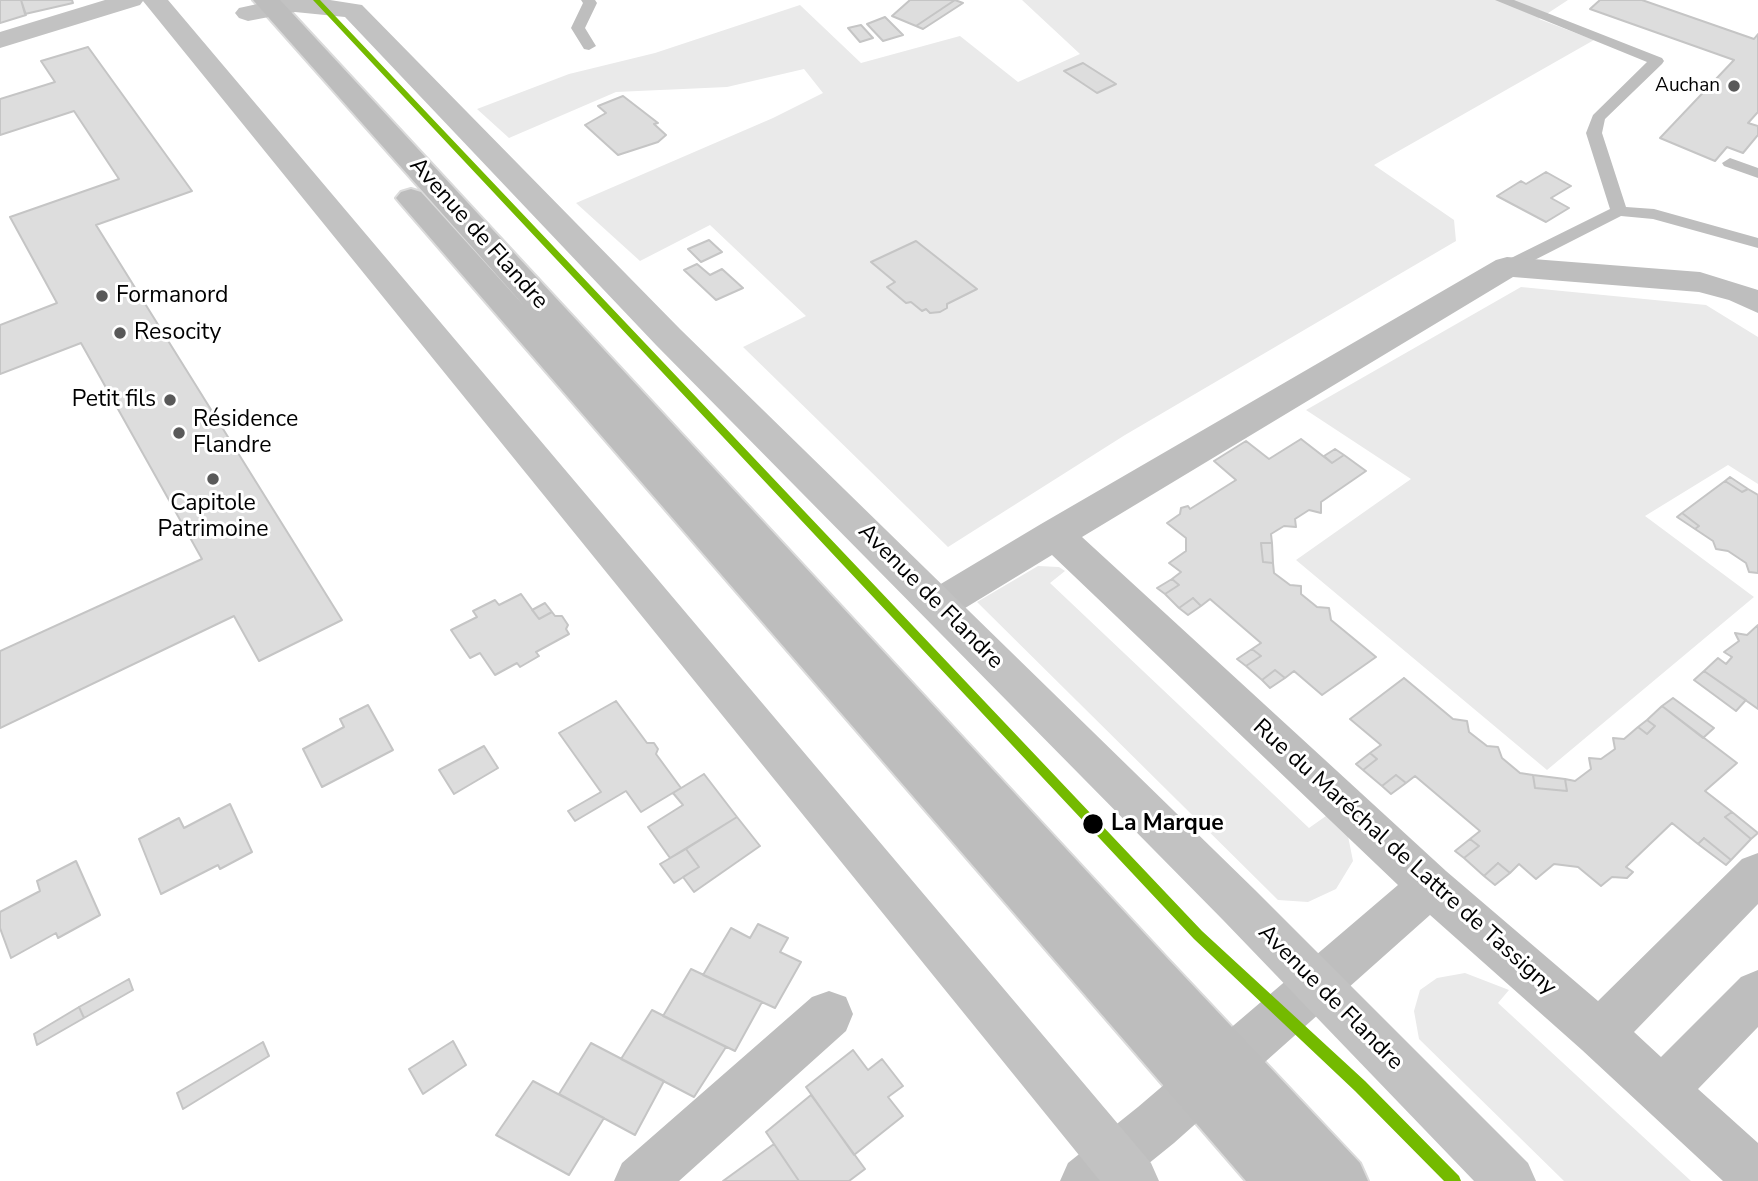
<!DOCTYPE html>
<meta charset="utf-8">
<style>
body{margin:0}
canvas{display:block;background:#fff}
</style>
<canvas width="1758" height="1181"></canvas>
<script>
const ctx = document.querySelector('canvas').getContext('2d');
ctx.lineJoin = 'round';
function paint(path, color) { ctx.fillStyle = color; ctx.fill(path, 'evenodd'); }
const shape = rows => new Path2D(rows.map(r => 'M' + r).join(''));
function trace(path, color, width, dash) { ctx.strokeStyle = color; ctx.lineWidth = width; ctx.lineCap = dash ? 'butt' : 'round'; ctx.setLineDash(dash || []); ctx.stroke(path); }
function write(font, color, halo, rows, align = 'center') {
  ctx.font = font + ' "Nunito Sans",sans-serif'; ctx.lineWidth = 6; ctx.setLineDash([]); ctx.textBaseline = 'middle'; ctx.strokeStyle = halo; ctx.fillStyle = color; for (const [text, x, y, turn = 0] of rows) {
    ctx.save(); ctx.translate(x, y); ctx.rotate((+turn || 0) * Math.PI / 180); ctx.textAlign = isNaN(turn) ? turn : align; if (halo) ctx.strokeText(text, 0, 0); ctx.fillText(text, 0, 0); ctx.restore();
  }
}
paint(shape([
 [1022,0,1568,0,1539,19,1594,40,1374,165,1454,220,1456,241,1125,435,948,547,743,347,806,316,710,225,640,261,576,203,773,118,823,93,804,69,727,87,616,92,509,138,477,109,569,74,655,53,800,5,861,63,960,36,1018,82,1080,54],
 [1521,287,1706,305,1758,337,1758,484,1728,465,1645,516,1754,597,1547,770,1296,560,1411,479,1306,410],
 [1038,566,1059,567,1065,571,1050,583,1309,828,1333,811,1346,826,1353,861,1336,889,1308,902,1278,900,977,602],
 [1465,973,1509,990,1498,1003,1691,1181,1564,1181,1419,1039,1414,1011,1420,990,1437,978]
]), '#eaeaea');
const building = shape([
 [0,0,21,0,26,15,0,23,0,0],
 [21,0,72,0,73,3,25,14,21,0],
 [910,0,955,0,916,26,892,16,910,0],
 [955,0,963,3,923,29,916,26,955,0],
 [1600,0,1642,0,1754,39,1758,34,1758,112,1748,123,1758,126,1758,135,1743,153,1727,147,1715,161,1660,138,1734,60,1590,9,1600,0],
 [885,17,903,35,883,41,867,24,885,17],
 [861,25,873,38,860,42,848,28,861,25],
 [88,47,192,191,96,225,342,620,259,661,234,616,0,728,0,651,202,559,81,343,0,374,0,325,57,303,10,217,119,179,74,111,0,135,0,99,55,82,41,61,88,47],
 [1083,63,1116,84,1097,93,1064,71,1083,63],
 [623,96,658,123,654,124,666,135,658,142,618,155,585,125,606,113,598,106,623,96],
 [1546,172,1571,186,1551,198,1569,208,1546,222,1497,196,1521,181,1526,184,1546,172],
 [709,240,722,252,701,262,688,249,709,240],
 [916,241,977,289,947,304,947,308,940,312,930,313,926,309,922,311,911,302,906,303,887,287,895,282,871,262,916,241],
 [697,264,710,275,722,269,743,288,716,300,684,270,697,264],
 [1301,439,1332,463,1344,455,1366,471,1321,502,1321,513,1309,510,1295,519,1296,527,1284,526,1271,534,1272,543,1261,543,1263,562,1273,563,1274,573,1290,585,1301,586,1301,594,1317,607,1329,608,1331,620,1376,657,1322,695,1294,671,1285,678,1275,670,1262,680,1246,666,1261,656,1252,649,1261,643,1210,599,1201,606,1193,598,1179,608,1165,594,1179,585,1172,579,1181,572,1169,563,1186,551,1186,538,1167,523,1180,514,1181,508,1188,506,1190,509,1236,480,1214,461,1246,441,1269,459,1301,439],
 [1335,449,1344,455,1332,463,1324,456,1335,449],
 [1730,477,1748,489,1742,492,1725,481,1730,477],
 [1725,481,1742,492,1748,489,1758,495,1758,573,1749,572,1746,563,1728,551,1716,549,1713,541,1695,529,1699,526,1682,513,1725,481],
 [1682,513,1699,526,1695,529,1677,517,1682,513],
 [1261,543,1272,543,1273,563,1263,562,1261,543],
 [1172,579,1179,585,1165,594,1157,588,1172,579],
 [521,594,539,619,552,612,555,616,562,616,568,625,566,629,569,634,536,652,539,656,520,667,517,663,495,675,480,653,470,658,451,630,477,617,473,611,495,600,499,605,521,594],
 [1193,598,1201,606,1188,615,1179,608,1193,598],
 [545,603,552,612,539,619,532,610,545,603],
 [1758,625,1758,709,1704,671,1718,658,1726,664,1732,657,1724,652,1739,641,1735,633,1747,635,1758,625],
 [1252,649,1261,656,1246,666,1237,659,1252,649],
 [1275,670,1285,678,1270,688,1262,680,1275,670],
 [1704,671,1746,700,1736,711,1694,680,1704,671],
 [1404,678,1453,719,1467,721,1469,732,1487,746,1498,747,1502,758,1520,773,1533,775,1535,788,1567,791,1565,779,1575,781,1591,769,1589,758,1601,759,1615,749,1613,738,1624,739,1638,727,1647,734,1655,726,1647,720,1662,706,1737,763,1705,791,1732,812,1725,817,1751,839,1731,860,1704,838,1698,844,1672,823,1626,867,1633,872,1627,878,1612,877,1601,886,1578,867,1554,864,1536,879,1519,864,1510,873,1498,863,1484,876,1464,858,1479,846,1470,839,1480,831,1415,776,1406,783,1396,775,1382,786,1363,770,1377,759,1370,753,1381,745,1350,719,1404,678],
 [1673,698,1714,728,1703,738,1662,706,1673,698],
 [616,701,647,743,654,743,658,749,656,754,681,788,641,812,626,791,575,821,568,811,601,792,559,733,616,701],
 [368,705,393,750,322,787,303,749,344,727,340,719,368,705],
 [1647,720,1655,726,1647,734,1638,727,1647,720],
 [484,746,498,768,454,794,439,770,484,746],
 [1370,753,1377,759,1363,770,1356,764,1370,753],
 [704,774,737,817,670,858,648,827,683,805,673,793,704,774],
 [1396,775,1406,783,1391,794,1382,786,1396,775],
 [1533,775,1565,779,1567,791,1535,788,1533,775],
 [230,804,252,852,220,869,218,865,161,894,139,839,179,818,184,828,230,804],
 [1732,812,1758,833,1751,839,1725,817,1732,812],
 [737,817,760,846,694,892,683,877,699,867,686,849,737,817],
 [1704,838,1731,860,1726,865,1698,844,1704,838],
 [1470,839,1479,846,1464,858,1455,851,1470,839],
 [686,849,699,867,674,883,660,864,686,849],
 [76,861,100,915,58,938,56,933,11,958,0,928,0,912,40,891,37,881,76,861],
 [1498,863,1510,873,1495,885,1484,876,1498,863],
 [758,924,788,938,780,952,801,962,775,1008,703,975,731,928,750,938,758,924],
 [691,969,762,1002,735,1051,663,1016,691,969],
 [129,979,133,990,84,1018,79,1007,129,979],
 [79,1007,84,1018,37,1045,34,1034,79,1007],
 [652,1010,726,1047,694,1097,621,1059,652,1010],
 [453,1041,466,1065,423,1094,409,1069,453,1041],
 [263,1042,269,1056,183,1109,177,1093,263,1042],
 [591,1043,664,1081,635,1135,559,1094,591,1043],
 [853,1050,868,1070,882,1059,903,1086,888,1097,903,1116,854,1155,806,1087,853,1050],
 [533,1081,604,1118,569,1175,496,1135,533,1081],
 [811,1095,865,1169,849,1181,799,1181,766,1132,811,1095],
 [774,1144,799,1181,723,1181,774,1144]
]);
paint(building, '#ddd');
trace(building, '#c5c5c5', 2);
const primary = shape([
 [253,0,280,0,1167,958,1360,1163,1368,1181,1246,1181,401,204,396,198,401,192,411,189,421,192,526,308,253,0]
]);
trace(primary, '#dbdbdb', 4);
paint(shape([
 [581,0,595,0,597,3,585,28,596,46,589,50,584,49,571,28,583,3,581,0],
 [1495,0,1514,0,1662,58,1664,61,1662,64,1605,119,1602,133,1626,207,1654,209,1758,238,1758,248,1653,219,1621,216,1513,271,1501,271,1499,267,1501,263,1610,209,1586,133,1593,115,1647,62,1495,0],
 [1730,158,1758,168,1758,178,1724,166,1722,163,1730,158]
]), '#bebebe');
paint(shape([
 [1507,257,1700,272,1758,290,1758,313,1729,300,1699,292,1513,277,1082,537,1446,871,1598,1001,1742,859,1758,853,1758,904,1634,1032,1661,1057,1741,977,1758,970,1758,1027,1698,1089,1758,1143,1758,1181,1723,1181,1582,1050,1430,915,1174,1143,1127,1181,1060,1181,1068,1163,1138,1107,1398,885,1052,555,952,616,938,620,924,616,919,605,924,594,1041,524,1496,260,1507,257],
 [829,991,846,997,853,1014,846,1031,679,1181,614,1181,622,1163,812,997,829,991]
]), '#bebebe');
paint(shape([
 [105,0,168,0,1151,1163,1159,1181,1100,1181,143,1,140,5,0,48,0,32,105,0],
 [276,0,330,0,362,5,680,329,1255,890,1528,1163,1536,1181,1474,1181,1223,920,656,345,345,17,295,12,248,21,239,18,235,13,239,8,276,0]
]), '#c2c2c2');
paint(primary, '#bdbdbd');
paint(shape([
 [313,0,320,0,1202,931,1365,1081,1459,1176,1461,1181,1444,1181,1355,1091,1194,939,313,0]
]), '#74ba00');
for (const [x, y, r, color] of [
 [1734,86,7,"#595959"],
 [102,296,7,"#595959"],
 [120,333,7,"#595959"],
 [170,400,7,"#595959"],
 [179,433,7,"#595959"],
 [213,479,7,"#595959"],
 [1093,824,11,"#000"]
]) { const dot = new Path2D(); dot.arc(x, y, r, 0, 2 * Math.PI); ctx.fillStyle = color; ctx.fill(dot); trace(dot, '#fff', 2.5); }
write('19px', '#000', '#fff', [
 ["Auchan",1720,86]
], 'right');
write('23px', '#000', '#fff', [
 ["Avenue de Flandre",478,234,48],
 ["Avenue de Flandre",930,597,45],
 ["Rue du Maréchal de Lattre de Tassigny",1404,858,42],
 ["Avenue de Flandre",1330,998,45]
]);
write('23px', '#000', '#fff', [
 ["Formanord",116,296],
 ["Resocity",134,333],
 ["Petit fils",156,400,"right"],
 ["Résidence",193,420],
 ["Flandre",193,446],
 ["Capitole",213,504,"center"],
 ["Patrimoine",213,530,"center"]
], 'left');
write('bold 23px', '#000', '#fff', [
 ["La Marque",1111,824]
], 'left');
</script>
